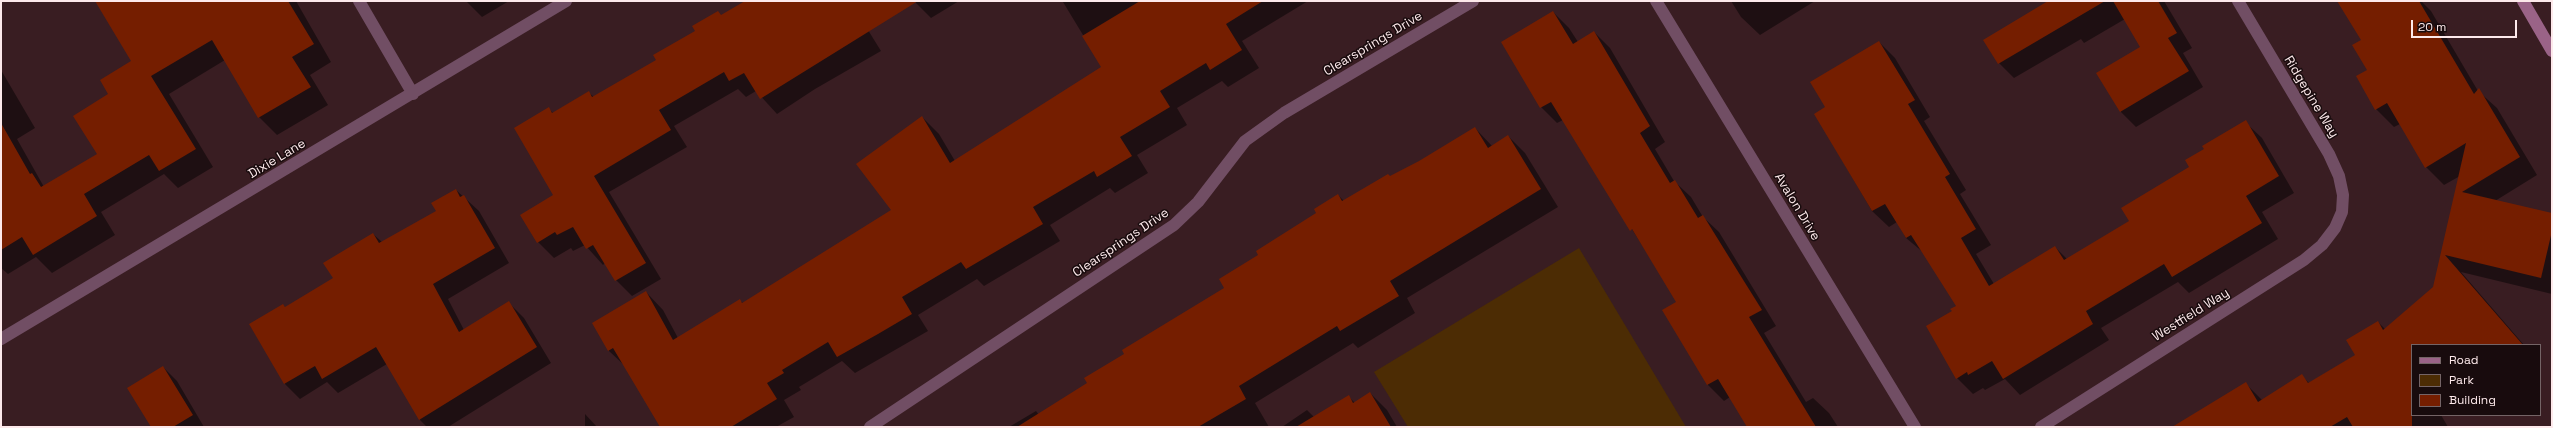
<!DOCTYPE html>
<style>
body{margin:0}
#map{position:relative;width:2553px;height:428px;overflow:hidden;background:#391d22;font-family:"Space Grotesk",sans-serif}
canvas{display:block}
.frame{position:absolute;inset:0;border:2px solid #fde9eb;pointer-events:none}
.legend{position:absolute;left:2411px;top:344px;width:130px;height:72px;box-sizing:border-box;background:#180b0d;border:1px solid #746466;margin:0;padding:5px 7px;list-style:none;font-size:12px;color:#fde9eb}
.legend li{display:flex;align-items:center;gap:8px;height:20px}
.legend b{width:20px;border:1px solid #746466}
.scale{position:absolute;left:2411px;top:20px;width:106px;height:18px;box-sizing:border-box;border:2px solid #fde9eb;border-top:0;padding-left:5px;font-size:12px;line-height:14px;white-space:nowrap;color:#fde9eb;-webkit-text-stroke:3px #180b0d;paint-order:stroke}
</style>
<div id="map">
<canvas width="2553" height="428"></canvas>
<div class="frame"></div>
<ul class="legend">
<li><b style="height:5px;background:#9a6387"></b>Road</li>
<li><b style="height:11px;background:#4c2c04"></b>Park</li>
<li><b style="height:11px;background:#751e00"></b>Building</li>
</ul>
<div class="scale">20 m</div>
</div>
<script>
const ctx = document.querySelector('canvas').getContext('2d');
ctx.lineJoin = 'round';
function paint(path, color) { ctx.fillStyle = color; ctx.fill(path, 'evenodd'); }
const shape = rows => new Path2D(rows.map(r => 'M' + r).join(''));
function trace(path, color, width, dash) { ctx.strokeStyle = color; ctx.lineWidth = width; ctx.lineCap = dash ? 'butt' : 'round'; ctx.setLineDash(dash || []); ctx.stroke(path); }
function write(font, color, halo, rows, align = 'center') {
  ctx.font = font + ' "Space Grotesk",sans-serif'; ctx.lineWidth = 3; ctx.setLineDash([]); ctx.textBaseline = 'middle'; ctx.strokeStyle = halo; ctx.fillStyle = color; for (const [text, x, y, turn = 0] of rows) {
    ctx.save(); ctx.translate(x, y); ctx.rotate((+turn || 0) * Math.PI / 180); ctx.textAlign = isNaN(turn) ? turn : align; if (halo) ctx.strokeText(text, 0, 0); ctx.fillText(text, 0, 0); ctx.restore();
  }
}
paint(shape([
 [1579,248,1686,427,1408,427,1374,372]
]), '#4c2c04');
paint(shape([
 [110,1,296,1,331,62,310,75,328,105,277,135,259,117,225,60,169,94,213,167,178,188,164,174,101,212,115,235,52,273,36,257,8,274,1,268,1,70,35,128,17,139,44,187,98,154,110,94,133,61],
 [466,1,509,1,482,17],
 [747,1,850,1,881,51,815,89,777,114,756,91,746,97,738,89,674,126,687,147,609,192,661,279,632,296,616,280,605,263,603,265,585,245,573,251,571,248,554,258,538,242,555,195,549,109,553,113,588,92,594,97,657,61],
 [914,1,959,1,931,18],
 [1065,1,1308,1,1242,41,1259,68,1228,87,1222,81,1177,108,1187,125,1137,155,1148,173,1115,193,1110,188,1050,225,1060,241,984,286,977,279,918,315,928,331,855,373,842,361,799,387,801,390,784,400,794,417,776,427,661,427,625,366,609,351,594,324,646,292,663,310,678,338,740,301,743,303,893,210,922,117,939,134,955,161,1103,68,1063,2],
 [1731,1,1815,1,1760,35,1741,17],
 [2050,1,2164,1,2192,48,2183,53,2203,87,2136,127,2121,112,2098,73,2142,47,2125,19,2084,43,2081,39,2014,78,1999,63],
 [2339,1,2421,1,2431,11,2478,91,2497,108,2537,175,2495,201,2552,214,2552,294,2461,272,2524,345,2412,345,2412,415,2441,415,2448,427,2174,427,2246,384,2262,400,2302,376,2309,383,2356,355,2378,322,2385,329,2434,287,2460,176,2444,185,2426,167,2400,124,2394,127,2376,109,2357,77,2368,70,2362,40],
 [1553,12,1569,28,1578,42,1594,32,1610,48,1665,142,1655,149,1674,181,1691,197,1703,217,1719,232,1776,326,1764,333,1806,402,1813,398,1829,413,1838,427,1748,427,1730,397,1724,401,1708,385,1663,310,1678,302,1563,120,1557,123,1541,107,1502,43],
 [1879,42,1895,58,1930,117,1924,121,1966,190,1960,194,1991,245,1976,254,1994,284,2055,247,2067,259,2130,221,2190,167,2205,150,2245,122,2262,138,2294,193,2262,212,2278,239,2189,293,2178,282,2101,328,2109,340,2020,395,2005,379,1985,390,1983,388,1973,394,1957,378,1953,312,1957,306,1924,253,1906,238,1897,222,1889,227,1872,211,1815,114,1826,108],
 [1475,128,1492,146,1508,136,1525,153,1558,207,1407,298,1415,313,1358,348,1353,343,1255,403,1269,427,1009,427,1036,411,1039,415,1088,384,1125,354,1225,288,1260,255,1317,213,1338,195,1344,201,1420,161],
 [456,190,479,211,509,263,448,299,464,330,509,303,524,318,551,363,448,427,427,427,420,420,387,364,338,393,327,382,300,399,285,384,250,325,283,305,286,308,334,279,373,234,382,242,437,212],
 [163,367,177,381,204,427,152,427],
 [1370,393,1387,410,1397,427,1282,427,1307,410,1314,417,1349,397,1355,403],
 [585,414,597,427,585,427]
]), '#0007');
paint(shape([
 [95,1,288,1,314,44,292,57,311,87,258,118,212,40,151,76,196,149,159,171,149,155,84,194,97,216,33,255,22,237,1,250,1,123,30,174,32,173,41,187,97,154,73,116,108,94,100,80,131,61],
 [745,1,918,1,760,99,744,73,729,81,724,72,659,110,671,130,594,176,646,263,615,281,593,245,586,249,573,227,557,235,555,232,537,243,520,215,553,195,514,128,549,107,552,113,589,91,592,97,656,60,653,55,695,31,692,26,718,11,721,15],
 [1140,1,1263,1,1226,24,1242,50,1210,70,1206,63,1160,91,1170,107,1120,137,1132,156,1097,177,1094,171,1033,207,1043,224,966,269,961,262,902,297,912,314,878,334,837,357,828,342,782,370,784,373,767,383,777,399,731,427,660,427,613,348,608,351,592,323,646,291,673,340,740,299,742,303,891,210,856,164,922,116,950,163,1101,67,1082,36],
 [2048,1,2105,1,1998,64,1983,40],
 [2113,1,2158,1,2177,33,2168,38,2189,71,2120,112,2096,73,2140,47],
 [2337,1,2419,1,2474,94,2479,88,2520,157,2462,192,2552,213,2552,231,2541,278,2445,255,2523,345,2412,345,2412,427,2353,427,2347,417,2330,427,2172,427,2246,382,2258,402,2302,374,2308,383,2355,355,2346,340,2378,321,2383,330,2433,287,2466,143,2425,168,2387,103,2375,110,2356,76,2367,70,2352,45,2361,40],
 [1553,11,1573,44,1594,31,1650,126,1640,133,1670,183,1675,180,1698,218,1703,215,1742,278,1762,310,1749,317,1816,427,1747,427,1718,379,1707,385,1662,310,1676,302,1632,229,1630,231,1551,102,1540,108,1501,42],
 [1879,41,1915,100,1908,104,1950,174,1945,177,1976,229,1961,238,1989,286,2055,246,2064,260,2129,221,2121,208,2189,167,2185,160,2204,149,2202,146,2246,120,2279,176,2246,196,2262,223,2172,277,2164,264,2086,311,2093,324,2003,379,1992,361,1968,375,1967,372,1956,379,1926,326,1952,311,1950,309,1956,306,1911,235,1906,238,1885,204,1872,211,1814,114,1825,107,1810,82],
 [1475,127,1488,148,1508,135,1541,189,1390,281,1399,296,1340,331,1337,326,1239,386,1246,399,1198,427,1017,427,1087,383,1084,378,1124,354,1122,350,1224,288,1219,279,1258,255,1256,251,1316,213,1314,209,1338,194,1342,201,1388,174,1390,176,1419,161],
 [456,189,460,197,464,195,495,248,433,284,459,332,509,301,537,347,419,420,376,347,322,379,315,366,284,384,249,324,283,304,285,307,333,278,323,263,373,233,379,243,436,211,431,203],
 [163,366,193,415,173,427,151,427,127,388],
 [1370,392,1391,427,1296,427,1349,395,1353,403]
]), '#751e00');
trace(shape([
 [359,1,413,94],
 [1656,1,1915,427],
 [1,339,566,1],
 [870,427,1174,225,1198,202,1245,141,1284,113,1473,1],
 [2041,427,2304,260,2322,245,2335,228,2342,212,2343,195,2339,176,2329,154,2238,1]
]), '#714e64', 12);
trace(shape([
 [2523,1,2552,51]
]), '#9a6387', 12);
write('13px', '#fde9eb', '#180b0d', [
 ["Clearsprings Drive",1373,44,-31],
 ["Ridgepine Way",2311,97,59],
 ["Dixie Lane",277,159,-31],
 ["Avalon Drive",1797,207,59],
 ["Clearsprings Drive",1121,243,-34],
 ["Westfield Way",2191,315,-32]
]);
</script>
